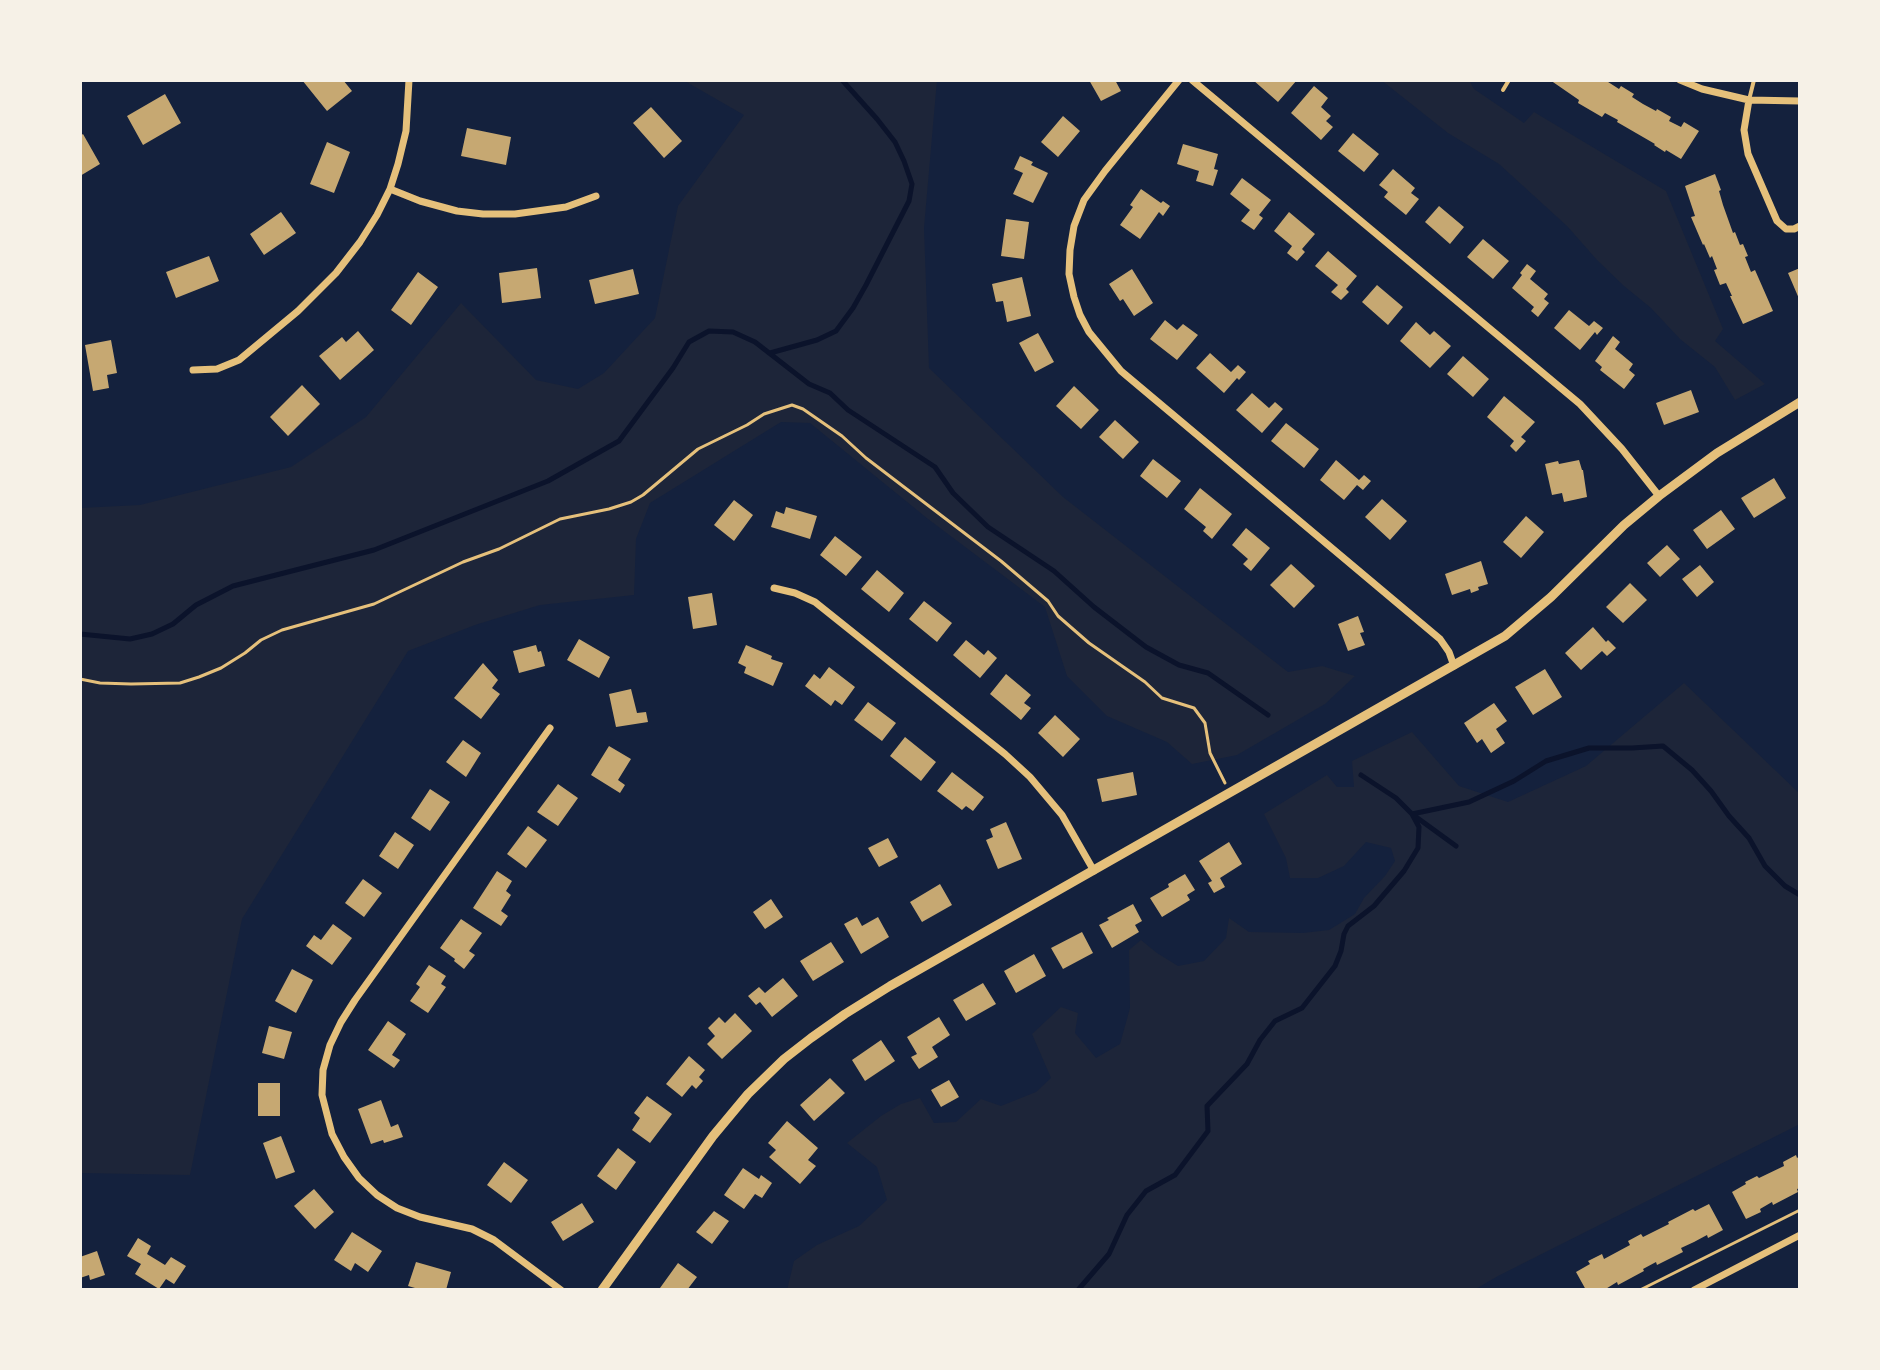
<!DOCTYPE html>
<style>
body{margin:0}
#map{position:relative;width:1880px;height:1370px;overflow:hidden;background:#14213d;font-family:"Fira Sans",sans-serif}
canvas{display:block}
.frame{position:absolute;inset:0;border:82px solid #f6f1e7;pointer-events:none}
</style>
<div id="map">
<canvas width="1880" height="1370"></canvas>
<div class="frame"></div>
</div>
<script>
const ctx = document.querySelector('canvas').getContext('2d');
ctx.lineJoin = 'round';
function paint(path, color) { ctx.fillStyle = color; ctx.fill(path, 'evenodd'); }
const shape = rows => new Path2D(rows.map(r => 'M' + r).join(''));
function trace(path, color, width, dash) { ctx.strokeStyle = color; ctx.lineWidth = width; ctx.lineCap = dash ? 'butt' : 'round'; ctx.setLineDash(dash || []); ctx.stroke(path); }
paint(shape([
 [683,80,937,80,924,228,929,368,1063,497,1288,672,1322,666,1355,676,1325,704,1237,755,1192,764,1167,742,1107,716,1067,676,1045,607,928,519,810,423,781,422,650,503,636,539,634,595,540,605,475,625,408,651,242,919,190,1175,80,1173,80,508,140,505,291,467,366,417,461,303,536,380,578,389,604,373,655,318,678,206,744,115],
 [1381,80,1469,80,1474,89,1524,123,1534,112,1666,191,1723,329,1715,341,1765,384,1735,400,1715,367,1680,339,1651,308,1624,286,1597,260,1567,226,1499,164,1448,133],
 [1684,683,1800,794,1800,1124,1498,1276,1474,1290,787,1290,794,1261,817,1245,859,1226,887,1200,877,1167,847,1143,881,1116,901,1104,920,1098,934,1123,956,1122,981,1099,1001,1106,1036,1092,1051,1078,1032,1034,1061,1007,1078,1013,1075,1033,1096,1058,1120,1044,1130,1008,1129,950,1141,940,1157,953,1178,966,1204,961,1226,938,1229,918,1249,932,1303,933,1329,930,1355,914,1364,898,1385,876,1395,861,1391,848,1366,842,1344,866,1318,878,1290,878,1286,858,1264,814,1327,775,1337,787,1354,787,1352,761,1412,732,1459,786,1508,802,1586,766]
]), '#1d2539');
trace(shape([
 [770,353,817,340,836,331,853,308,866,285,909,201,912,184,904,161,895,142,877,119,842,80],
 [80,634,130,639,152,634,173,624,196,605,233,586,374,550,548,481,619,441,673,368,689,342,709,331,733,332,755,342,809,384,830,393,848,410,935,467,953,493,988,527,1054,571,1094,607,1146,647,1179,665,1208,673,1268,715],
 [1456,846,1412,814,1469,802,1514,781,1546,761,1589,748,1632,748,1663,746,1692,770,1711,791,1729,816,1749,838,1765,866,1785,886,1800,895],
 [1078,1290,1109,1254,1127,1215,1146,1191,1175,1175,1208,1131,1207,1106,1247,1064,1260,1040,1275,1021,1302,1008,1335,966,1341,951,1344,934,1348,926,1374,906,1404,871,1418,848,1419,827,1412,814,1396,798,1361,775]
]), '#0b132b', 5);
paint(shape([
 [302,80,343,80,352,91,327,111],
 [1089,80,1115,80,1121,91,1101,101],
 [1253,80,1297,80,1278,102],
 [1550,80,1605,80,1619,89,1621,86,1634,94,1632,97,1643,104,1656,111,1657,109,1671,117,1669,121,1681,127,1684,122,1699,131,1681,159,1666,150,1665,152,1654,145,1655,144,1617,122,1618,120,1605,113,1602,117,1578,103,1579,100],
 [1314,86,1328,98,1321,107,1331,116,1326,121,1333,127,1321,140,1291,113],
 [165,94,181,123,143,145,127,116],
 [651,107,682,141,664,158,633,123],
 [1063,116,1080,131,1058,157,1041,142],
 [467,128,511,137,506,165,461,156],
 [1353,133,1379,154,1364,172,1338,151],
 [83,134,100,164,80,176,80,136],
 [327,142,350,152,334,193,310,184],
 [1183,144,1218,154,1214,169,1218,170,1213,186,1196,181,1199,171,1177,164],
 [1020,156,1033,162,1031,165,1048,173,1033,203,1013,194,1023,173,1014,169],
 [1393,169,1415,188,1411,193,1419,199,1406,215,1384,197,1388,192,1379,185],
 [1715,174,1721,190,1719,191,1723,205,1733,233,1735,232,1740,245,1743,244,1748,256,1745,257,1751,272,1755,270,1773,311,1743,324,1730,296,1732,296,1726,283,1720,285,1714,270,1717,269,1712,256,1710,258,1704,244,1703,245,1691,217,1695,216,1685,186],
 [1242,178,1271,200,1259,215,1263,218,1254,230,1241,221,1250,210,1230,194],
 [1141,189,1161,203,1163,201,1170,206,1163,216,1159,212,1140,239,1120,225,1133,207,1130,205],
 [1439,206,1464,227,1450,244,1425,222],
 [281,212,296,233,264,255,250,234],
 [1289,212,1315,234,1302,249,1305,252,1297,261,1287,253,1292,246,1274,231],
 [1006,219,1029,222,1024,259,1001,256],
 [1483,239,1509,261,1493,279,1467,257],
 [1328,251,1357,276,1346,289,1349,292,1341,300,1331,292,1338,285,1315,266],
 [209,256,219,281,176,298,166,272],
 [1527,264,1536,271,1530,279,1548,294,1544,299,1549,303,1538,317,1531,311,1534,307,1512,288,1522,275,1520,273],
 [537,268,541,298,502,303,499,273],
 [1800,268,1800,301,1788,273],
 [633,269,639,294,595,304,589,280],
 [1132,269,1153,303,1134,316,1123,299,1120,301,1109,284],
 [418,272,438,287,411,325,391,310],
 [1022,277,1031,316,1007,322,1003,301,996,302,992,284],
 [1377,285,1403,307,1388,325,1362,302],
 [1569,310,1589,326,1594,321,1603,328,1597,335,1595,332,1580,350,1554,328],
 [1165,320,1177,330,1183,324,1198,335,1177,360,1150,339],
 [1416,322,1430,335,1434,331,1451,346,1430,368,1400,341],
 [358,331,374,350,340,380,319,356,342,337,346,342],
 [1038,333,1054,362,1035,372,1019,343],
 [1613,336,1620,342,1615,349,1633,364,1629,370,1635,375,1624,389,1600,370,1602,367,1595,361],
 [111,340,117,373,107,375,109,388,93,391,85,345],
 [1210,353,1231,372,1238,365,1246,372,1239,380,1237,378,1224,393,1196,368],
 [1463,356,1489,379,1473,397,1447,374],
 [302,385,320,404,288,436,270,417],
 [1074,386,1099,410,1081,429,1056,406],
 [1691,390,1699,412,1664,425,1656,403],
 [1252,393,1269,408,1275,402,1283,409,1262,433,1236,410],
 [1504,396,1535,422,1521,437,1526,441,1516,452,1510,446,1514,441,1487,417],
 [1115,420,1139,442,1123,459,1099,437],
 [1286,423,1319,449,1304,468,1271,441],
 [1153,459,1181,481,1167,498,1140,476],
 [1336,460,1359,480,1364,475,1371,481,1363,490,1357,485,1344,500,1320,480],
 [1579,460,1582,470,1583,470,1587,497,1564,502,1562,493,1552,495,1545,464,1558,461,1559,464],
 [1774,478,1786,498,1754,518,1741,498],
 [1200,488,1232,514,1212,539,1203,531,1206,527,1184,509],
 [1382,499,1407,521,1390,540,1365,517],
 [734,500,753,515,734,541,714,525],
 [786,507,817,516,810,539,771,527,776,511,784,514],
 [1721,510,1735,529,1707,549,1693,530],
 [1526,516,1544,532,1521,558,1503,542],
 [1246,528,1270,548,1251,571,1243,564,1248,559,1232,545],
 [835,536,862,557,846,576,820,555],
 [1667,545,1680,559,1660,577,1647,563],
 [1481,561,1488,584,1478,587,1479,590,1471,593,1470,589,1452,595,1445,574],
 [1291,564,1315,586,1294,608,1270,585],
 [1700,565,1714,582,1697,597,1682,579],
 [877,570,904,593,889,612,861,589],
 [1630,583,1647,600,1623,623,1606,607],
 [712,593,717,625,693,629,688,597],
 [924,601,952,623,937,642,909,619],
 [1358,616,1364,632,1360,633,1365,645,1348,651,1338,624],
 [1593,627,1606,642,1608,640,1616,648,1607,656,1602,651,1581,670,1565,653],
 [579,639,610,657,599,678,567,660],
 [966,640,984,655,988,650,997,658,980,678,953,655],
 [536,645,538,652,541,651,545,666,519,673,513,651],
 [746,645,772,656,771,659,783,663,773,686,744,673,746,667,738,663],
 [483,663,498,680,492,688,500,694,481,719,454,698],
 [829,667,855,687,842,705,835,700,831,706,805,686,814,674,820,679],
 [1545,669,1562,697,1533,715,1515,687],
 [1006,674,1031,695,1024,703,1031,708,1021,720,990,694],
 [631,689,637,713,646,712,648,722,616,727,609,694],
 [868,702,896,723,882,741,854,720],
 [1494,703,1507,721,1496,729,1505,743,1491,753,1482,739,1477,743,1464,723],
 [1055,715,1080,739,1063,757,1038,733],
 [905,737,936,762,921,781,890,756],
 [463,740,481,753,466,777,446,762],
 [609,746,631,759,618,780,625,785,620,793,591,775],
 [952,772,984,797,973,811,966,806,962,810,937,791],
 [1133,772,1137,795,1102,802,1097,779],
 [558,784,578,798,558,826,537,812],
 [430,789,450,802,430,831,411,818],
 [1006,822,1022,859,998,869,986,840,993,837,990,829],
 [528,826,547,840,526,868,507,854],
 [395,832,414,845,398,869,379,856],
 [888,838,898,857,879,867,868,848],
 [1229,842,1242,864,1220,878,1225,887,1214,893,1208,883,1212,881,1199,861],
 [497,871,512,881,506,891,511,895,501,911,508,916,501,926,473,908],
 [1185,874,1195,890,1187,895,1190,900,1162,917,1150,898,1169,887,1168,884],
 [363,879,382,893,364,917,345,903],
 [940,884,952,905,922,922,910,902],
 [771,899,783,917,765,929,753,912],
 [1133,904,1142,921,1135,925,1139,932,1112,948,1099,925,1109,920,1107,918],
 [857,917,862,926,878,917,889,937,861,954,844,924],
 [461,919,482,933,469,951,475,955,464,969,454,961,455,959,440,948],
 [333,924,352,938,332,965,306,946,314,935,321,940],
 [1082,932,1093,953,1063,969,1051,948],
 [831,942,844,962,813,981,800,961],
 [1034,954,1046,976,1016,993,1004,971],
 [429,965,446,976,441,984,446,987,428,1013,410,1001,420,987,416,984],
 [292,969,313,980,296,1013,275,1001],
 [783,978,798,996,772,1017,760,1002,756,1005,748,996,759,987,765,993],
 [983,983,996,1004,966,1021,953,1000],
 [735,1013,752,1031,722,1059,707,1044,715,1036,708,1028,719,1017,725,1023],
 [939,1017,950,1035,932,1047,938,1057,919,1069,911,1057,917,1054,907,1037],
 [388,1021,406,1034,392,1055,400,1060,394,1068,368,1050],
 [269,1026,292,1032,284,1059,262,1053],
 [881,1040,895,1061,865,1081,852,1060],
 [689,1056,705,1070,699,1077,703,1081,696,1089,692,1085,682,1097,666,1084],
 [830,1078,845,1093,814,1121,800,1105],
 [949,1080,959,1097,941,1107,931,1090],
 [258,1083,280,1083,280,1116,258,1116],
 [647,1096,672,1114,650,1143,632,1130,640,1118,634,1113],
 [381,1100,391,1127,398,1124,403,1137,384,1143,383,1140,371,1144,358,1109],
 [787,1121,818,1148,808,1160,816,1166,800,1184,769,1157,776,1150,768,1143],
 [281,1136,295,1172,276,1179,263,1143],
 [618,1148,636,1162,616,1190,597,1176],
 [1796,1155,1797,1158,1800,1156,1800,1188,1797,1189,1798,1192,1773,1205,1772,1202,1760,1209,1761,1212,1746,1219,1732,1192,1746,1184,1745,1182,1757,1176,1759,1178,1784,1166,1783,1162],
 [504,1162,528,1180,511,1203,487,1185],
 [743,1168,759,1179,761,1175,772,1183,762,1198,755,1194,744,1209,724,1195],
 [314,1189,334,1212,315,1229,294,1206],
 [582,1203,594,1222,563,1241,551,1222],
 [1709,1204,1723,1230,1708,1238,1707,1235,1694,1242,1681,1248,1683,1252,1657,1265,1656,1262,1643,1269,1644,1271,1618,1285,1617,1282,1604,1290,1586,1290,1576,1272,1590,1264,1588,1261,1602,1254,1604,1259,1630,1245,1628,1241,1641,1234,1643,1237,1669,1224,1668,1222,1693,1209,1695,1211],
 [714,1211,729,1221,712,1244,696,1232],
 [352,1232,382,1251,368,1272,355,1263,351,1271,334,1260],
 [138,1238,151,1246,147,1254,165,1265,171,1257,186,1266,174,1284,166,1279,159,1289,135,1274,141,1264,127,1256],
 [97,1251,105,1275,90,1280,89,1275,80,1278,80,1257],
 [416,1262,451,1272,446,1290,422,1290,408,1286],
 [678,1263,697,1277,687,1290,663,1290,660,1288]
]), '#c6a872');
trace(shape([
 [80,679,100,683,131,684,180,683,199,677,221,668,245,653,261,640,282,630,374,604,463,562,499,549,560,519,609,509,631,502,643,495,698,449,747,425,764,414,792,405,803,409,842,436,866,458,1001,561,1048,601,1058,616,1089,643,1145,682,1162,698,1194,708,1205,723,1210,753,1225,783],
 [1640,1290,1800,1210]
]), '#e5c07b', 3);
trace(shape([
 [1503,90,1509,80],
 [1749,100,1754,80]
]), '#e5c07b', 4);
trace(shape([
 [1179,80,1105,171,1084,200,1074,226,1070,250,1069,274,1074,297,1080,315,1089,332,1121,371,1440,639,1449,652,1454,666],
 [1192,80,1580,404,1622,449,1659,496],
 [1680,80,1702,89,1749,100,1800,101],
 [1749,100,1744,130,1748,154,1777,221,1786,229,1794,229,1800,226],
 [390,189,420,201,457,211,483,214,515,214,566,207,596,196],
 [193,370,217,369,239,360,298,311,336,273,360,242,377,215,390,189,398,164,406,131,409,80],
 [774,588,795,593,815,602,1005,754,1030,777,1062,815,1094,871],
 [550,728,355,1000,341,1022,330,1045,323,1070,322,1095,332,1134,344,1157,359,1178,377,1195,397,1208,420,1217,472,1229,494,1240,561,1290],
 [1694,1290,1800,1235]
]), '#e5c07b', 7);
trace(shape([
 [602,1290,713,1136,748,1094,784,1059,811,1038,845,1014,890,986,1505,636,1551,597,1624,525,1659,496,1717,453,1800,402]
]), '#e5c07b', 9);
</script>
